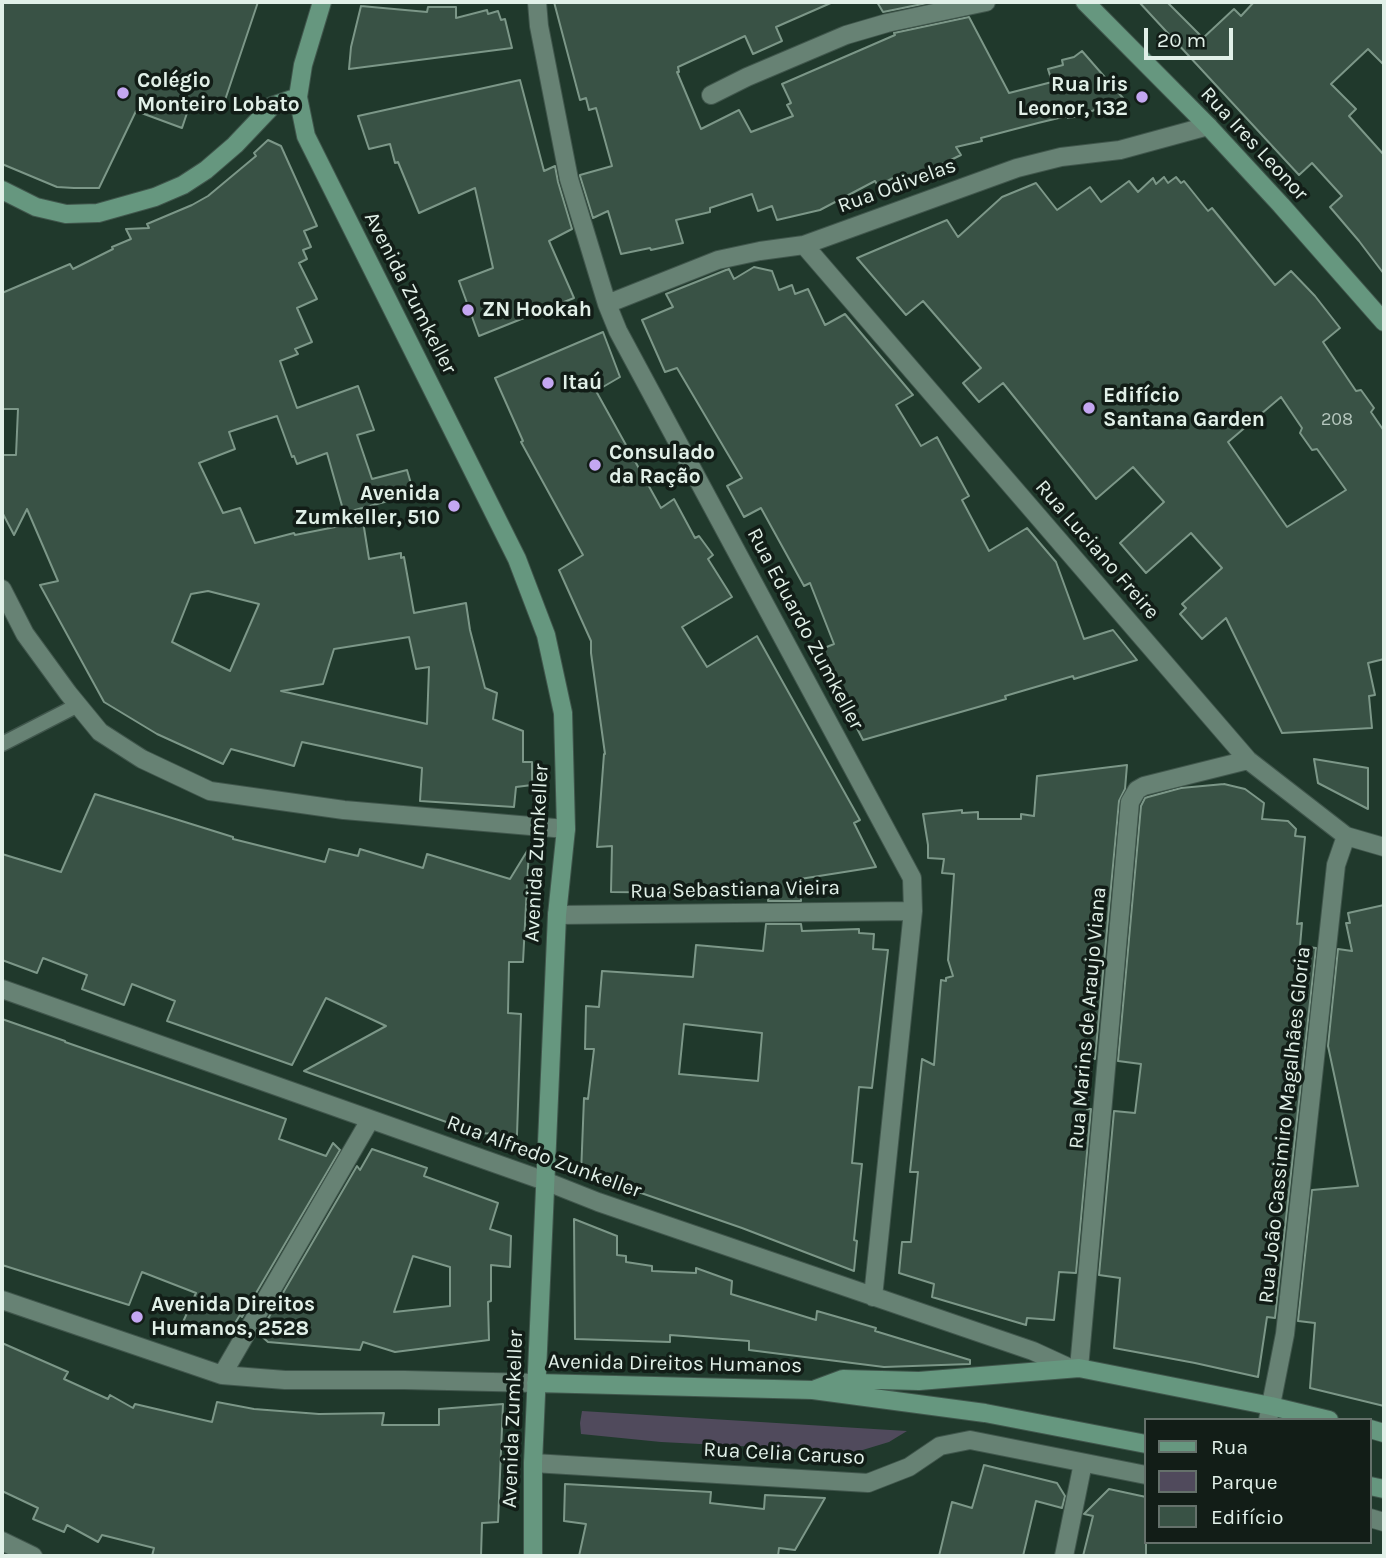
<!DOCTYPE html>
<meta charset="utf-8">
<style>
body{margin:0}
#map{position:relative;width:1386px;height:1558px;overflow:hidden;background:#20392c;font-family:Karla,sans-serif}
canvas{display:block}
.frame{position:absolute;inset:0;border:4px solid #e1f0e8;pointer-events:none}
.legend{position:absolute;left:1144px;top:1418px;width:228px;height:126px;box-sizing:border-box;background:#121d17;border:2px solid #65716b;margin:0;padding:9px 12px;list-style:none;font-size:21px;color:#e1f0e8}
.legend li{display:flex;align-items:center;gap:14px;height:35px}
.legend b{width:35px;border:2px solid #65716b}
.scale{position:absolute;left:1144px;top:28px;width:89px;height:32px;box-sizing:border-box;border:4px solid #e1f0e8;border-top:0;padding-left:9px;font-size:21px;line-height:24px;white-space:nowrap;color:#e1f0e8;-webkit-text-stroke:5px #121d17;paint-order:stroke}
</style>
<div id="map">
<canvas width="1386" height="1558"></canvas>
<div class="frame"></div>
<ul class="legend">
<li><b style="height:9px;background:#66977f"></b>Rua</li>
<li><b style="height:19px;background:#504a5c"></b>Parque</li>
<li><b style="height:19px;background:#395245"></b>Edifício</li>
</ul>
<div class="scale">20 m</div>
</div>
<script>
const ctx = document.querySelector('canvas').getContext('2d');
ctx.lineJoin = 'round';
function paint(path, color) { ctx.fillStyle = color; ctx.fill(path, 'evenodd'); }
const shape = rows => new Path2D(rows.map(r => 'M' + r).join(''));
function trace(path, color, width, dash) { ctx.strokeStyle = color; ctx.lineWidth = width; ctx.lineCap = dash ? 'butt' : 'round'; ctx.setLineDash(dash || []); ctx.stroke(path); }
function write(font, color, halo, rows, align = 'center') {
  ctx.font = font + ' Karla,sans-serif'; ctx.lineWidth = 7; ctx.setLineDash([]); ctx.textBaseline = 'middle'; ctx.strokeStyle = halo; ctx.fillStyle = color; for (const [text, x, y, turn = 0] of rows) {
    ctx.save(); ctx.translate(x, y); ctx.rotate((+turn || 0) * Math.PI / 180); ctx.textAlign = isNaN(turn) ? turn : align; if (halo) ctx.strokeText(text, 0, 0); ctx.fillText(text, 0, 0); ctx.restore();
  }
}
paint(shape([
 [582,1411,874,1429,907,1431,889,1442,856,1452,661,1442,581,1434,580,1423]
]), '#504a5c');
const building = shape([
 [2,2,258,2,221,112,191,101,182,128,136,111,99,188,74,188,57,187,2,164,2,2],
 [554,2,833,2,776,27,782,41,753,54,745,36,678,67,679,72,677,72,701,129,739,110,751,132,793,116,787,105,791,103,782,84,895,35,894,33,969,17,1009,93,1052,82,1048,69,1063,65,1062,60,1074,57,1082,51,1123,98,1080,116,1068,118,1067,116,1038,123,981,138,982,141,956,147,961,155,899,185,895,177,878,186,875,181,820,210,777,220,772,206,758,211,752,194,710,208,710,212,676,220,683,243,651,250,650,248,621,254,608,211,593,218,580,176,580,175,612,166,596,108,589,110,586,98,580,100,554,2],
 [877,2,932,2,883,12,877,2],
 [1139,2,1167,2,1203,38,1234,9,1241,16,1254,2,1384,2,1384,65,1368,49,1331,84,1356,109,1349,116,1384,155,1384,274,1359,241,1330,207,1342,196,1312,163,1299,175,1139,2],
 [361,6,427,12,428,7,456,7,456,18,487,10,488,14,498,11,501,20,505,19,512,48,349,69,351,47,361,6],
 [520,80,544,171,555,166,558,182,572,229,549,241,574,298,479,336,459,281,493,268,475,188,419,213,398,162,395,163,390,144,369,149,358,116,520,80],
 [268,140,281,146,317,226,304,231,311,247,303,250,307,259,299,263,317,299,297,308,312,342,295,349,298,354,280,361,297,408,358,386,374,430,357,435,372,479,407,470,414,494,344,513,327,453,297,464,294,456,292,457,277,416,229,432,235,449,199,463,223,513,240,508,255,543,294,533,295,535,340,526,340,521,362,515,369,559,401,553,401,558,404,557,414,613,466,603,470,630,485,688,497,693,493,719,523,731,523,762,532,762,532,785,516,787,514,807,420,801,422,768,302,742,294,766,231,749,223,764,157,734,104,702,40,585,58,581,27,509,14,535,2,512,2,455,16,455,18,409,2,409,2,293,70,264,73,269,113,249,112,247,131,239,126,229,149,228,147,224,192,205,208,196,256,156,254,153,268,140],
 [208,591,259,604,230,671,172,642,191,594,208,591],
 [409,637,416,669,429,667,427,724,281,691,323,684,334,649,409,637],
 [1164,177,1168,183,1176,177,1181,183,1184,181,1208,211,1212,208,1275,285,1291,271,1315,296,1340,328,1323,342,1356,391,1361,390,1374,408,1371,412,1384,431,1384,659,1368,663,1375,695,1369,696,1372,728,1282,733,1226,618,1202,639,1180,614,1186,608,1182,604,1222,568,1191,533,1146,573,1120,543,1164,502,1133,467,1096,499,1003,383,979,402,963,383,981,368,923,301,906,315,857,258,947,220,958,237,1002,197,1036,183,1057,210,1090,187,1101,202,1129,181,1138,192,1153,178,1156,184,1164,177],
 [1281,397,1302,428,1300,433,1312,450,1317,449,1346,490,1287,527,1228,442,1281,397],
 [754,267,772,271,779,290,792,285,795,294,808,289,825,325,845,314,913,395,896,405,921,446,937,437,969,496,962,500,989,551,1027,528,1056,562,1084,639,1113,630,1137,660,1074,679,1073,676,1005,696,1006,699,863,740,817,651,834,644,810,583,804,586,761,508,744,517,727,486,742,478,677,368,665,372,642,320,673,307,666,294,726,270,729,269,734,279,754,267],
 [603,332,620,377,596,391,661,508,674,499,695,538,699,536,713,555,708,559,732,597,682,627,707,667,757,636,860,820,854,823,876,867,800,879,801,901,768,901,769,895,706,897,706,893,611,892,612,846,597,847,604,754,605,754,591,653,591,641,559,570,583,555,521,442,523,441,495,378,603,332],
 [1314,759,1368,768,1368,809,1318,783,1314,759],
 [1127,765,1125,789,1119,801,1095,1059,1092,1059,1087,1109,1091,1109,1076,1273,1059,1272,1054,1320,1027,1318,1026,1325,932,1297,934,1284,899,1273,902,1242,911,1242,918,1172,910,1172,922,1059,934,1065,941,980,946,981,946,978,953,976,948,960,954,874,942,873,944,859,928,858,928,845,923,814,962,810,962,813,978,812,978,819,1021,819,1021,814,1034,816,1037,776,1127,765],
 [1224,784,1245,789,1264,803,1262,819,1288,821,1296,829,1295,836,1305,837,1297,924,1302,923,1300,946,1316,948,1275,1318,1267,1317,1258,1377,1195,1363,1114,1348,1120,1278,1099,1275,1114,1111,1135,1113,1141,1064,1118,1061,1141,806,1145,798,1148,797,1181,788,1224,784],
 [95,794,233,837,233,839,325,862,329,849,358,856,360,849,423,868,427,854,510,879,529,848,523,962,509,962,508,1013,521,1014,517,1135,477,1133,304,1071,386,1026,326,998,292,1065,167,1021,175,1001,132,984,124,1005,82,989,87,975,43,958,37,973,2,960,2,854,61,872,95,794],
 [1384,905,1384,1406,1310,1388,1315,1323,1298,1321,1312,1190,1358,1186,1328,1046,1338,949,1352,951,1346,923,1350,923,1348,913,1384,905],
 [766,924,801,924,802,931,859,929,859,933,874,934,873,949,888,950,872,1088,859,1087,852,1163,862,1164,854,1240,857,1241,854,1271,742,1228,618,1185,581,1174,584,1098,588,1099,594,1049,585,1049,586,1006,599,1007,602,971,693,977,696,945,763,951,766,924],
 [684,1024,762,1033,758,1081,679,1074,684,1024],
 [2,1019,65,1041,65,1042,286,1119,279,1139,326,1156,333,1143,340,1150,242,1317,240,1315,227,1336,183,1322,196,1293,142,1272,129,1305,2,1265,2,1019],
 [372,1149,427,1168,424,1176,498,1203,490,1229,511,1236,510,1267,491,1265,491,1301,488,1302,489,1340,395,1352,363,1342,360,1350,268,1342,259,1334,357,1166,360,1170,372,1149],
 [413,1256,450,1267,450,1306,394,1312,413,1256],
 [574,1219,617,1236,617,1255,626,1256,626,1262,652,1266,652,1271,696,1273,696,1268,732,1281,731,1294,816,1320,817,1311,876,1328,875,1331,970,1360,970,1364,884,1367,749,1350,749,1341,670,1335,670,1342,575,1339,574,1219],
 [2,1343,68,1372,64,1379,108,1399,110,1395,133,1408,135,1404,212,1422,217,1402,254,1409,319,1414,384,1413,382,1425,439,1425,439,1409,503,1404,498,1522,482,1523,481,1556,152,1556,154,1548,102,1535,98,1542,67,1525,64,1532,33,1519,38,1508,2,1491,2,1343],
 [984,1465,1057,1483,1065,1496,1062,1508,1036,1501,1023,1556,939,1556,952,1502,972,1508,984,1465],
 [565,1484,711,1492,710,1503,764,1509,765,1495,825,1498,795,1550,779,1548,778,1556,579,1556,586,1524,564,1521,565,1484],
 [1109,1489,1146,1497,1146,1556,1083,1556,1093,1516,1084,1514,1109,1489]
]);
paint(building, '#395245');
trace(building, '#7c9788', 2);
const lane = shape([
 [2,744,78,705]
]);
const street = shape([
 [537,2,539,26,569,179,607,304,618,331,912,878,913,911,873,1297],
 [711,95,747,77,846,35,887,23,986,2],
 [804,245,1248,760,1346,836,1384,847],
 [607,304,718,260,760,251,804,245,1017,168,1061,157,1120,150,1208,126],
 [2,589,25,634,68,693,100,732,142,759,210,791,344,810,566,829],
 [557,915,913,911],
 [2,989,545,1181,598,1202,1033,1351,1070,1368],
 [2,1300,222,1375,285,1380,404,1380,536,1383],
 [1079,1368,1130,802,1137,790,1144,786,1248,760],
 [222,1375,370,1120],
 [1268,1420,1285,1334,1336,865,1346,836],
 [533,1463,868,1483,909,1467,940,1446,970,1440,1146,1475],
 [1370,1518,1384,1522],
 [2,1541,33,1556],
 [1064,1556,1083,1463]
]);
const secondary = shape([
 [322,2,303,65,298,97,306,136,517,559,546,635,563,713,566,829,557,915,533,1463,533,1556],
 [1085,2,1208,126,1281,205,1384,322],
 [2,190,36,207,66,214,98,213,155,197,183,185,206,170,235,145,272,106,298,97],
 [536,1383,813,1390,985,1413,1146,1444],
 [816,1389,843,1379,919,1381,1079,1368,1271,1406,1329,1420],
 [1370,1429,1384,1433],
 [1370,1486,1384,1489]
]);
trace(lane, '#40564c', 17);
trace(street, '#40564c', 20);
trace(secondary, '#40564c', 20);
trace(lane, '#678274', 14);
trace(street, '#678274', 18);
trace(secondary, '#66977f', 18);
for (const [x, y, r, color] of [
 [123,93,7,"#c4a7f1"],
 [1142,97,7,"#c4a7f1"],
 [468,310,7,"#c4a7f1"],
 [548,383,7,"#c4a7f1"],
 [1089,408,7,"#c4a7f1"],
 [595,465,7,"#c4a7f1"],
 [454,506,7,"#c4a7f1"],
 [137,1317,7,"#c4a7f1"]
]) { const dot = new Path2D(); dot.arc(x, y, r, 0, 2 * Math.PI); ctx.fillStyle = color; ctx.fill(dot); trace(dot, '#121d17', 2.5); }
write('18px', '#b7c8bf', null, [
 ["208",1337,420]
]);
write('bold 21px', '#e1f0e8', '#121d17', [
 ["Colégio",137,81],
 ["Monteiro Lobato",137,105],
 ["Rua Iris",1128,85,"right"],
 ["Leonor, 132",1128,109,"right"],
 ["ZN Hookah",482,310],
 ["Itaú",562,383],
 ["Edifício",1103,396],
 ["Santana Garden",1103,420],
 ["Consulado",609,453],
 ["da Ração",609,477],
 ["Avenida",440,494,"right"],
 ["Zumkeller, 510",440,518,"right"],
 ["Avenida Direitos",151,1305],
 ["Humanos, 2528",151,1329]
], 'left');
write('21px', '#e1f0e8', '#121d17', [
 ["Rua Ires Leonor",1254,144,47],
 ["Rua Odivelas",897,186,-20],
 ["Avenida Zumkeller",410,293,63],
 ["Rua Luciano Freire",1097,550,49],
 ["Rua Eduardo Zumkeller",805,629,62],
 ["Avenida Zumkeller",537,853,-87],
 ["Rua Sebastiana Vieira",735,890,-1],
 ["Rua Marins de Araujo Viana",1088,1018,-85],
 ["Rua João Cassimiro Magalhães Gloria",1285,1125,-84],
 ["Rua Alfredo Zunkeller",544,1157,20],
 ["Avenida Direitos Humanos",675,1364,1],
 ["Avenida Zumkeller",513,1419,-88],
 ["Rua Celia Caruso",784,1454,3]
]);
</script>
